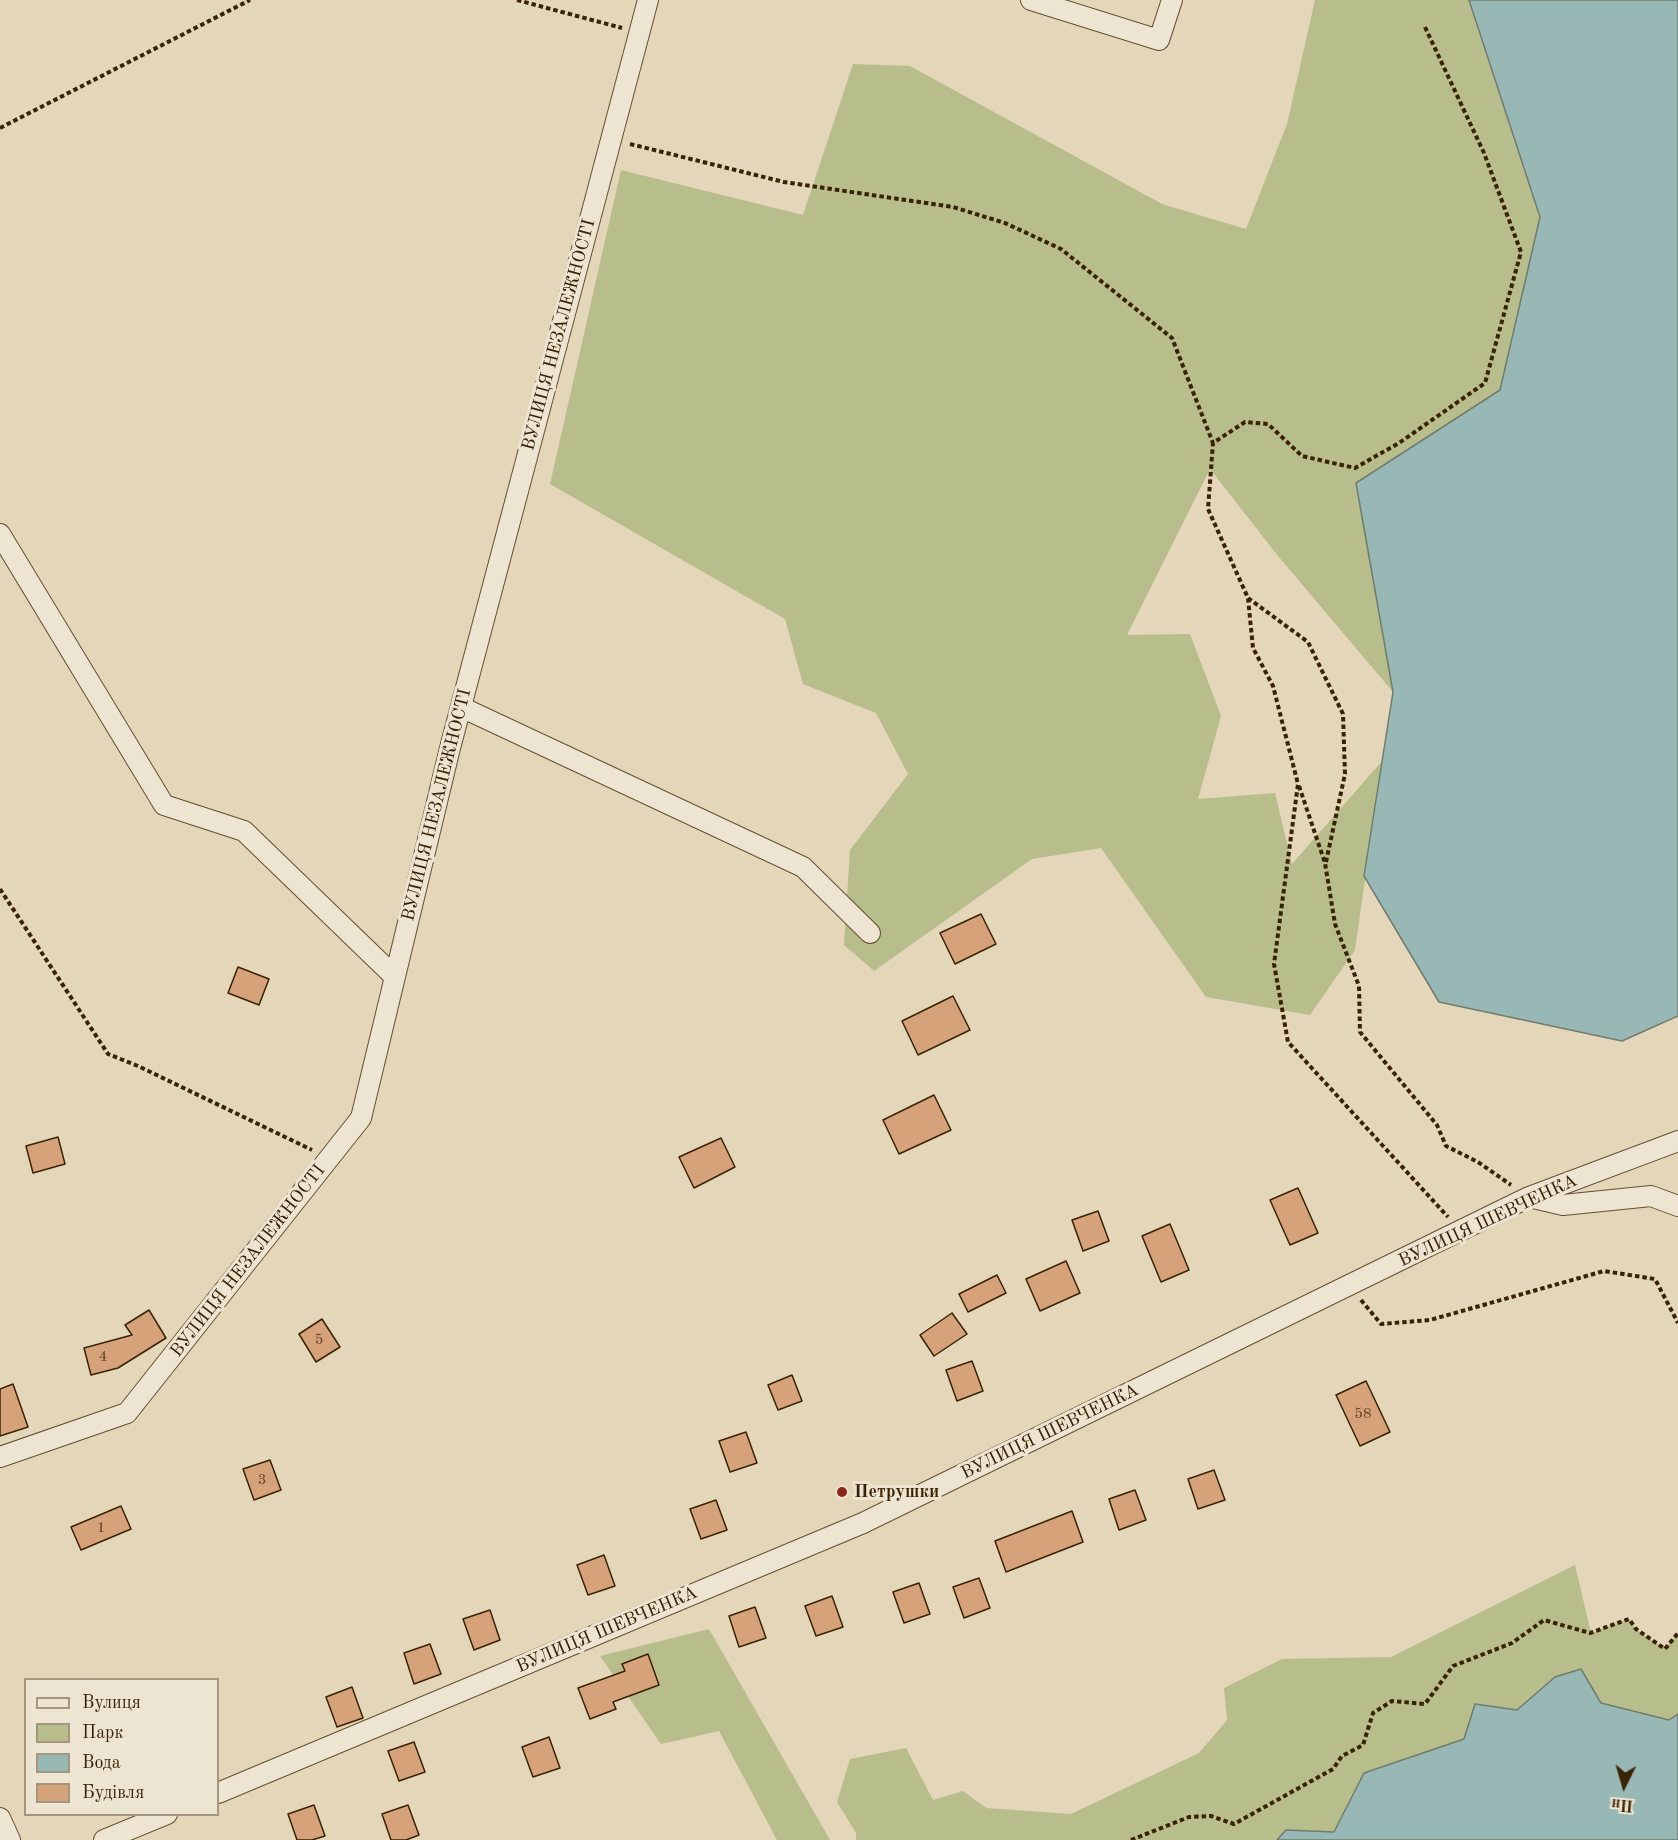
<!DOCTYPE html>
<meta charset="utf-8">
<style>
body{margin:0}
#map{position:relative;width:1678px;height:1840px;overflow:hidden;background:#e4d6b8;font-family:"Old Standard TT",serif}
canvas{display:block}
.legend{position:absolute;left:24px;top:1678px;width:195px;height:138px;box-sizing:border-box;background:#ede4d1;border:2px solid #a5977f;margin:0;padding:8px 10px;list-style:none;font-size:18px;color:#3a2304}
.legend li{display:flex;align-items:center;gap:12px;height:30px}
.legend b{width:30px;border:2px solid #a5977f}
.north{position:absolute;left:1594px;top:1756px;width:60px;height:60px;-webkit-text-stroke:4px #ede4d1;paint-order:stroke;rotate:185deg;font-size:16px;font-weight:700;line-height:24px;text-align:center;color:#3a2304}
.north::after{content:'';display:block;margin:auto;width:21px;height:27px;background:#3a2304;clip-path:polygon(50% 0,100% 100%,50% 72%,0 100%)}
</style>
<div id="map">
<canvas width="1678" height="1840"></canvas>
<ul class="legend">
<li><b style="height:8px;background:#ede4d1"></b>Вулиця</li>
<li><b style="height:16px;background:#b8bd8c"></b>Парк</li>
<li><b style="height:16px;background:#97b8b5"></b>Вода</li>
<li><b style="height:16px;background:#d6a27a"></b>Будівля</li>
</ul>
<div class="north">Пн</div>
</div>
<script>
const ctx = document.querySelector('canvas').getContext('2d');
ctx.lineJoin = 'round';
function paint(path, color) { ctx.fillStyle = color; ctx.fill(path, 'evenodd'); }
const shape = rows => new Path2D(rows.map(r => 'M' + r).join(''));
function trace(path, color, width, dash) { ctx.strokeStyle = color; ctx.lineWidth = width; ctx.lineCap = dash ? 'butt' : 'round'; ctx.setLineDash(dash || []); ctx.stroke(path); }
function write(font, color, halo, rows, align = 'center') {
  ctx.font = font + ' "Old Standard TT",serif'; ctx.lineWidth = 6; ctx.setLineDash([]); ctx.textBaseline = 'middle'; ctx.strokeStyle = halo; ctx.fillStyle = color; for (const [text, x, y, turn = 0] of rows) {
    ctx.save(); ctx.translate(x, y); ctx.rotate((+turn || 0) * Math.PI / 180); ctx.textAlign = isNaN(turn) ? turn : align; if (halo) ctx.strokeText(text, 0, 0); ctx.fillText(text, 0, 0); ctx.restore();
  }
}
paint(shape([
 [1315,0,1469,0,1540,217,1500,390,1356,483,1393,692,1278,556,1210,469,1127,635,1190,634,1221,716,1198,799,1275,793,1292,864,1382,761,1355,950,1310,1015,1206,997,1101,848,1032,859,874,971,844,945,850,850,908,774,876,713,803,684,785,619,550,484,621,170,803,215,853,64,910,66,1162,204,1246,229,1287,124],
 [1575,1565,1591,1633,1629,1619,1636,1630,1665,1648,1678,1633,1678,1714,1670,1720,1601,1703,1581,1669,1555,1677,1517,1710,1464,1739,1364,1773,1334,1832,1286,1830,1277,1840,856,1840,856,1833,837,1802,850,1759,906,1748,933,1800,963,1791,986,1808,1071,1814,1199,1753,1227,1720,1224,1688,1282,1659,1391,1657],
 [709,1629,830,1840,777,1840,719,1731,661,1744,600,1656]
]), '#b8bd8c');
const water = shape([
 [1469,0,1678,0,1678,1016,1622,1041,1439,1002,1364,876,1393,692,1356,483,1500,390,1540,217,1469,0],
 [1581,1669,1601,1703,1669,1720,1678,1714,1678,1840,1277,1840,1286,1830,1334,1832,1364,1773,1464,1739,1475,1704,1517,1710,1555,1677,1581,1669]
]);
paint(water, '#97b8b5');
trace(water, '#727c6e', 1.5);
const building = shape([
 [981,914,996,944,955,964,940,933,981,914],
 [238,967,269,979,259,1005,228,993,238,967],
 [953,996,970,1030,918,1055,902,1021,953,996],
 [934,1095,951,1130,899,1154,883,1120,934,1095],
 [58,1137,65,1164,33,1173,26,1146,58,1137],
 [721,1138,735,1167,694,1188,679,1157,721,1138],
 [1298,1188,1318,1233,1290,1245,1270,1200,1298,1188],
 [1098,1211,1109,1241,1083,1251,1072,1220,1098,1211],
 [1170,1224,1189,1270,1161,1282,1142,1236,1170,1224],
 [1066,1261,1080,1293,1040,1311,1026,1279,1066,1261],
 [997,1275,1006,1293,968,1312,959,1294,997,1275],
 [149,1310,166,1338,118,1368,91,1375,84,1348,132,1335,125,1325,149,1310],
 [952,1313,967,1334,934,1356,920,1335,952,1313],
 [322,1319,340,1347,316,1362,299,1334,322,1319],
 [972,1361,983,1391,957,1401,946,1370,972,1361],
 [792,1375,802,1401,778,1410,768,1385,792,1375],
 [1366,1381,1390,1432,1360,1446,1336,1395,1366,1381],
 [13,1384,28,1427,0,1436,0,1389,13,1384],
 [746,1432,757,1463,730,1472,719,1441,746,1432],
 [270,1460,281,1490,254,1500,243,1469,270,1460],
 [1214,1470,1225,1500,1198,1509,1188,1479,1214,1470],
 [1135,1490,1146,1520,1119,1530,1109,1499,1135,1490],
 [716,1500,727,1530,701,1539,690,1509,716,1500],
 [121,1506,131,1529,81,1550,71,1527,121,1506],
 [1072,1511,1083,1542,1006,1572,995,1541,1072,1511],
 [604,1555,615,1586,588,1595,577,1565,604,1555],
 [979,1578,990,1608,964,1618,953,1587,979,1578],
 [919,1583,930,1614,904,1623,893,1592,919,1583],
 [832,1596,843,1627,816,1636,805,1606,832,1596],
 [755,1607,766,1638,739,1647,729,1616,755,1607],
 [490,1610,500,1640,474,1650,463,1619,490,1610],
 [430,1644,441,1674,414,1684,404,1653,430,1644],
 [648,1654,659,1685,613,1702,616,1709,590,1719,578,1688,625,1671,622,1664,648,1654],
 [352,1687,363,1718,337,1727,326,1697,352,1687],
 [549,1737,560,1768,533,1777,522,1747,549,1737],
 [414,1742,425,1772,399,1781,388,1751,414,1742],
 [314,1805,325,1836,312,1840,297,1840,288,1814,314,1805],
 [408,1805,419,1835,406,1840,391,1840,382,1814,408,1805]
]);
paint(building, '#d6a27a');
trace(building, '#3a2304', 1.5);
const minor = shape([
 [1031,0,1159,40,1172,0],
 [0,534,164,805,244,831,395,977],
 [461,707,803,867,870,933],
 [1529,1197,1563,1205,1651,1196,1678,1206],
 [0,1457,127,1413,361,1118,450,748,648,0],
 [218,1793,863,1523,1529,1197,1678,1141],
 [0,1818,10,1840],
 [104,1840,167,1814]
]);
trace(minor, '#645031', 22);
trace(shape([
 [517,0,622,28],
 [1425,27,1484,153,1521,252,1485,383,1399,443,1355,468,1302,456,1268,424,1245,422,1213,443,1208,509,1248,598,1253,648,1273,686,1298,784,1274,964,1288,1042,1448,1217],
 [0,128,250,0],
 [630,144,784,182,953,207,1005,223,1061,249,1172,338,1213,443],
 [1248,598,1308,642,1343,714,1345,774,1326,862],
 [1299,786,1325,863,1335,924,1359,986,1360,1032,1437,1125,1446,1146,1478,1162,1511,1185],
 [0,889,108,1054,138,1066,312,1150],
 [1361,1300,1381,1324,1430,1320,1604,1271,1655,1279,1678,1323],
 [1131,1840,1189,1817,1211,1816,1234,1824,1333,1769,1342,1756,1363,1745,1373,1713,1392,1701,1425,1704,1453,1666,1512,1643,1544,1620,1590,1633,1629,1619,1636,1629,1665,1649,1678,1633]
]), '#3a2304', 4, [4.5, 3]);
trace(minor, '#ede4d1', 20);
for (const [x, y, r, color] of [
 [842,1492,6,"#8f2418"]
]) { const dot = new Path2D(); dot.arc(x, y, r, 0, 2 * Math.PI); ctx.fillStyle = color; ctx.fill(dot); trace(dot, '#ede4d1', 2); }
write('15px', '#614322', null, [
 ["5",319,1340],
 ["4",103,1357],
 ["58",1363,1414],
 ["3",262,1480],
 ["1",101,1528]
]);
write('18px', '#3a2304', '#ede4d1', [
 ["ВУЛИЦЯ НЕЗАЛЕЖНОСТІ",559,335,-75],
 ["ВУЛИЦЯ НЕЗАЛЕЖНОСТІ",437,805,-76],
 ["ВУЛИЦЯ ШЕВЧЕНКА",1488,1221,-25],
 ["ВУЛИЦЯ НЕЗАЛЕЖНОСТІ",248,1261,-52],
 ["ВУЛИЦЯ ШЕВЧЕНКА",1050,1432,-26],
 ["ВУЛИЦЯ ШЕВЧЕНКА",607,1630,-23]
]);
write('bold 18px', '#3a2304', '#ede4d1', [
 ["Петрушки",854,1492]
], 'left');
</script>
